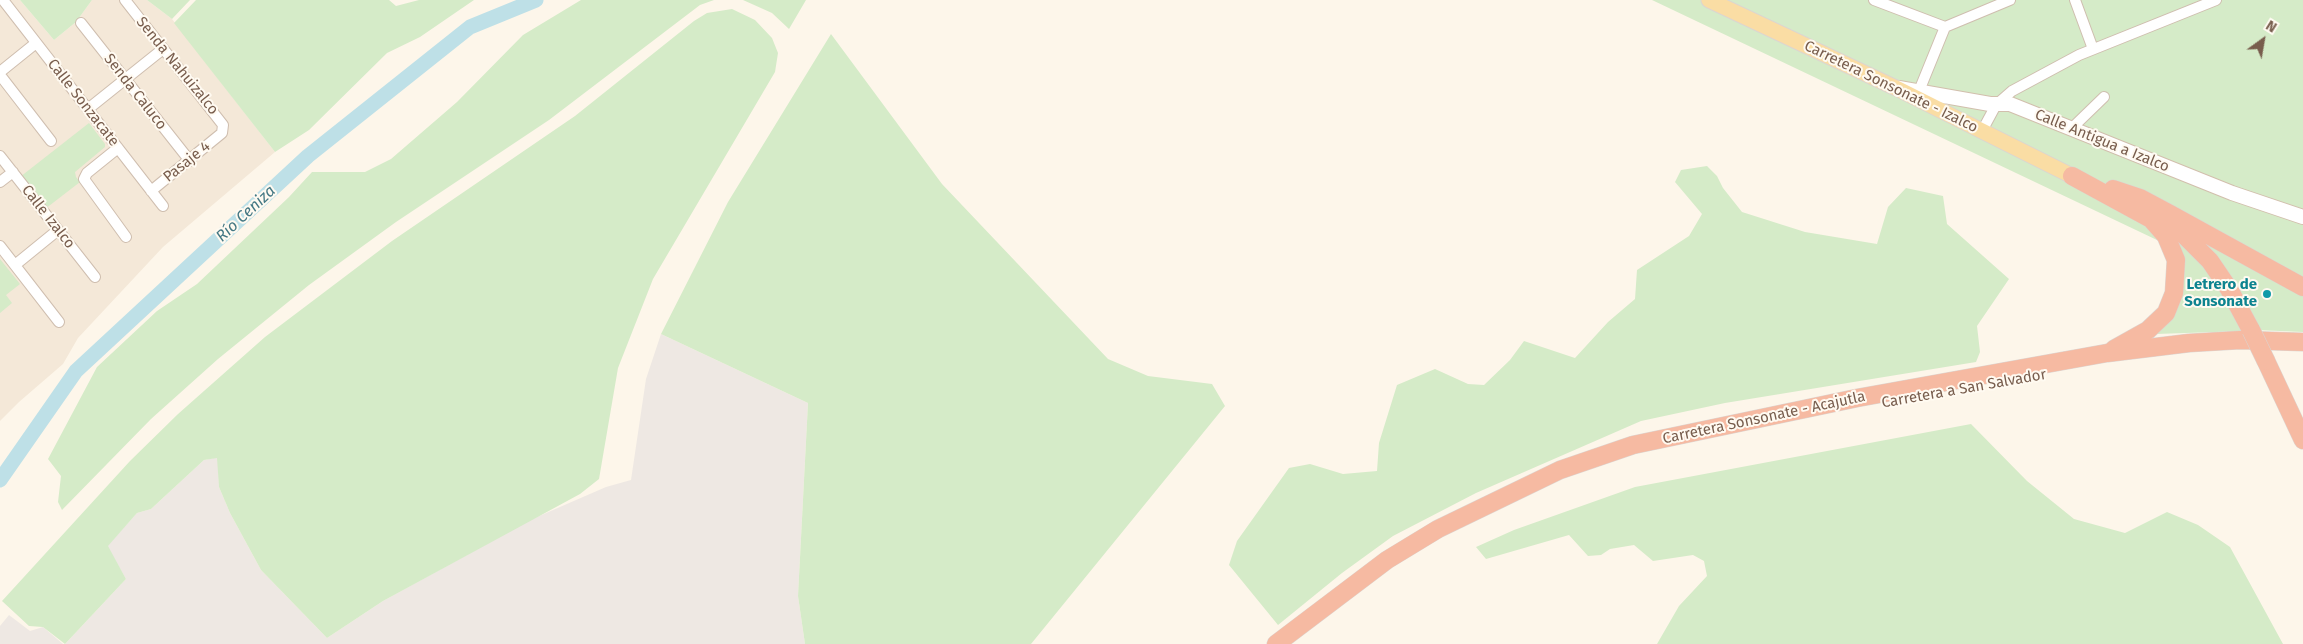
<!DOCTYPE html>
<meta charset="utf-8">
<style>
body{margin:0}
#map{position:relative;width:2303px;height:644px;overflow:hidden;background:#fdf6ea;font-family:"Fira Sans",sans-serif}
canvas{display:block}
.north{position:absolute;left:2238px;top:15px;width:50px;height:50px;-webkit-text-stroke:4px #fffaf1;paint-order:stroke;rotate:32deg;font-size:14px;font-weight:700;line-height:20px;text-align:center;color:#785d4d}
.north::after{content:'';display:block;margin:auto;width:18px;height:22px;background:#785d4d;clip-path:polygon(50% 0,100% 100%,50% 72%,0 100%)}
</style>
<div id="map">
<canvas width="2303" height="644"></canvas>
<div class="north">N</div>
</div>
<script>
const ctx = document.querySelector('canvas').getContext('2d');
ctx.lineJoin = 'round';
function paint(path, color) { ctx.fillStyle = color; ctx.fill(path, 'evenodd'); }
const shape = rows => new Path2D(rows.map(r => 'M' + r).join(''));
function trace(path, color, width, dash) { ctx.strokeStyle = color; ctx.lineWidth = width; ctx.lineCap = dash ? 'butt' : 'round'; ctx.setLineDash(dash || []); ctx.stroke(path); }
function write(font, color, halo, rows, align = 'center') {
  ctx.font = font + ' "Fira Sans",sans-serif'; ctx.lineWidth = 4; ctx.setLineDash([]); ctx.textBaseline = 'middle'; ctx.strokeStyle = halo; ctx.fillStyle = color; for (const [text, x, y, turn = 0] of rows) {
    ctx.save(); ctx.translate(x, y); ctx.rotate((+turn || 0) * Math.PI / 180); ctx.textAlign = isNaN(turn) ? turn : align; if (halo) ctx.strokeText(text, 0, 0); ctx.fillText(text, 0, 0); ctx.restore();
  }
}
paint(shape([
 [0,0,20,0,54,40,76,22,92,0,147,0,172,19,275,152,163,247,78,338,63,364,19,402,0,421]
]), '#f4e8d8');
paint(shape([
 [661,334,808,403,798,596,805,644,65,644,126,579,107,546,137,513,151,509,204,460,218,457,219,487,230,513,261,570,327,638,383,601,530,520,606,487,631,480,646,379],
 [9,615,30,631,43,627,63,644,0,644,0,626]
]), '#eee8e3');
paint(shape([
 [20,0,92,0,76,22,54,40],
 [147,0,190,0,172,19],
 [196,0,389,0,396,6,419,0,474,0,420,37,387,53,309,130,275,152,174,23],
 [581,0,714,0,700,5,549,120,396,222,309,285,218,359,151,419,62,510,58,502,61,476,48,459,97,367,157,311,197,284,289,197,312,172,365,172,391,159,457,102,523,35],
 [743,0,806,0,789,29,772,13],
 [1652,0,2303,0,2303,332,2257,330,2208,271,2245,331,2156,334,2178,250],
 [732,9,755,20,772,38,778,53,775,72,653,279,618,368,599,479,580,494,383,601,327,638,261,570,230,513,219,487,217,458,204,460,151,509,137,513,108,546,126,579,65,644,43,627,29,626,2,601,130,461,178,414,265,337,392,241,575,116,694,21,707,13],
 [831,34,942,184,1108,359,1148,376,1212,384,1225,406,1031,644,805,644,798,596,808,403,661,334,728,202],
 [89,123,105,144,105,147,75,172,76,177,80,182,45,209,20,177],
 [1707,166,1717,176,1723,188,1742,212,1805,232,1877,244,1888,207,1906,188,1943,196,1947,224,2009,279,1977,326,1980,352,1976,362,1725,403,1641,421,1476,493,1393,536,1342,573,1278,625,1229,565,1237,541,1289,468,1310,464,1343,474,1377,471,1379,443,1397,385,1435,369,1468,384,1484,385,1510,360,1524,341,1575,358,1608,322,1635,299,1637,270,1689,236,1702,214,1675,182,1681,170],
 [0,259,20,284,6,295,12,303,0,313],
 [1971,424,2027,481,2074,519,2125,533,2167,512,2198,525,2230,547,2283,644,1657,644,1679,606,1707,576,1704,561,1693,555,1653,561,1634,545,1610,549,1601,555,1588,556,1569,535,1486,559,1476,547,1514,530,1635,487]
]), '#d5ebc8');
trace(shape([
 [0,480,76,371,308,156,470,27,536,0]
]), '#bee0e7', 15);
const street = shape([
 [3,0,163,206],
 [125,0,223,125,222,133,151,191],
 [1874,0,1945,27,2010,0],
 [2075,0,2093,49],
 [81,23,190,161],
 [0,72,36,43],
 [0,75,51,141],
 [1919,91,1945,27],
 [88,109,163,49],
 [2071,129,2104,97],
 [1982,131,1996,105,2012,91,2079,55,2216,0],
 [118,148,87,173,84,179,126,237],
 [0,156,95,277],
 [0,182,13,172],
 [0,246,59,322],
 [15,265,58,230]
]);
const secondary = shape([
 [1899,88,1990,104,2010,104,2232,193,2303,217]
]);
const primary = shape([
 [1709,0,1896,88,2072,176]
]);
const highway = shape([
 [2072,176,2151,219,2166,236,2176,260,2174,293,2166,313,2148,330,2114,349],
 [2113,189,2140,198,2170,214,2303,287],
 [2174,225,2210,261,2229,289,2251,330],
 [2266,361,2303,440],
 [1276,644,1387,560,1438,529,1560,470,1633,445,1857,398,2107,353,2189,343,2240,340,2303,342]
]);
trace(street, '#cfbeaf', 12);
trace(secondary, '#d2bfad', 16);
trace(primary, '#dcd5d1', 17);
trace(highway, '#dcd5d1', 19);
trace(street, '#fff', 10);
trace(secondary, '#fff', 14);
trace(primary, '#fadda4', 15);
trace(highway, '#f6baa2', 18);
const highwayBridge = shape([
 [2251,330,2266,361]
]);
trace(highwayBridge, '#dcd5d1', 19, []);
trace(highwayBridge, '#f6baa2', 18);
for (const [x, y, r, color] of [
 [2267,294,5,"#0f9aa8"]
]) { const dot = new Path2D(); dot.arc(x, y, r, 0, 2 * Math.PI); ctx.fillStyle = color; ctx.fill(dot); trace(dot, '#fffaf1', 2); }
write('15px', '#785d4d', '#fffaf1', [
 ["Senda Nahuizalco",177,66,51],
 ["Carretera Sonsonate - Izalco",1891,87,26],
 ["Senda Caluco",135,92,52],
 ["Calle Sonzacate",83,103,52],
 ["Calle Antigua a Izalco",2102,141,22],
 ["Pasaje 4",187,162,-39],
 ["Calle Izalco",48,217,52],
 ["Carretera a San Salvador",1964,389,-10],
 ["Carretera Sonsonate - Acajutla",1764,418,-12]
]);
write('bold 15px', '#0d838f', '#fffaf1', [
 ["Letrero de",2257,285],
 ["Sonsonate",2257,302]
], 'right');
write('italic 16px', '#437783', '#fffaf1', [
 ["Río Ceniza",246,214,-43]
]);
</script>
